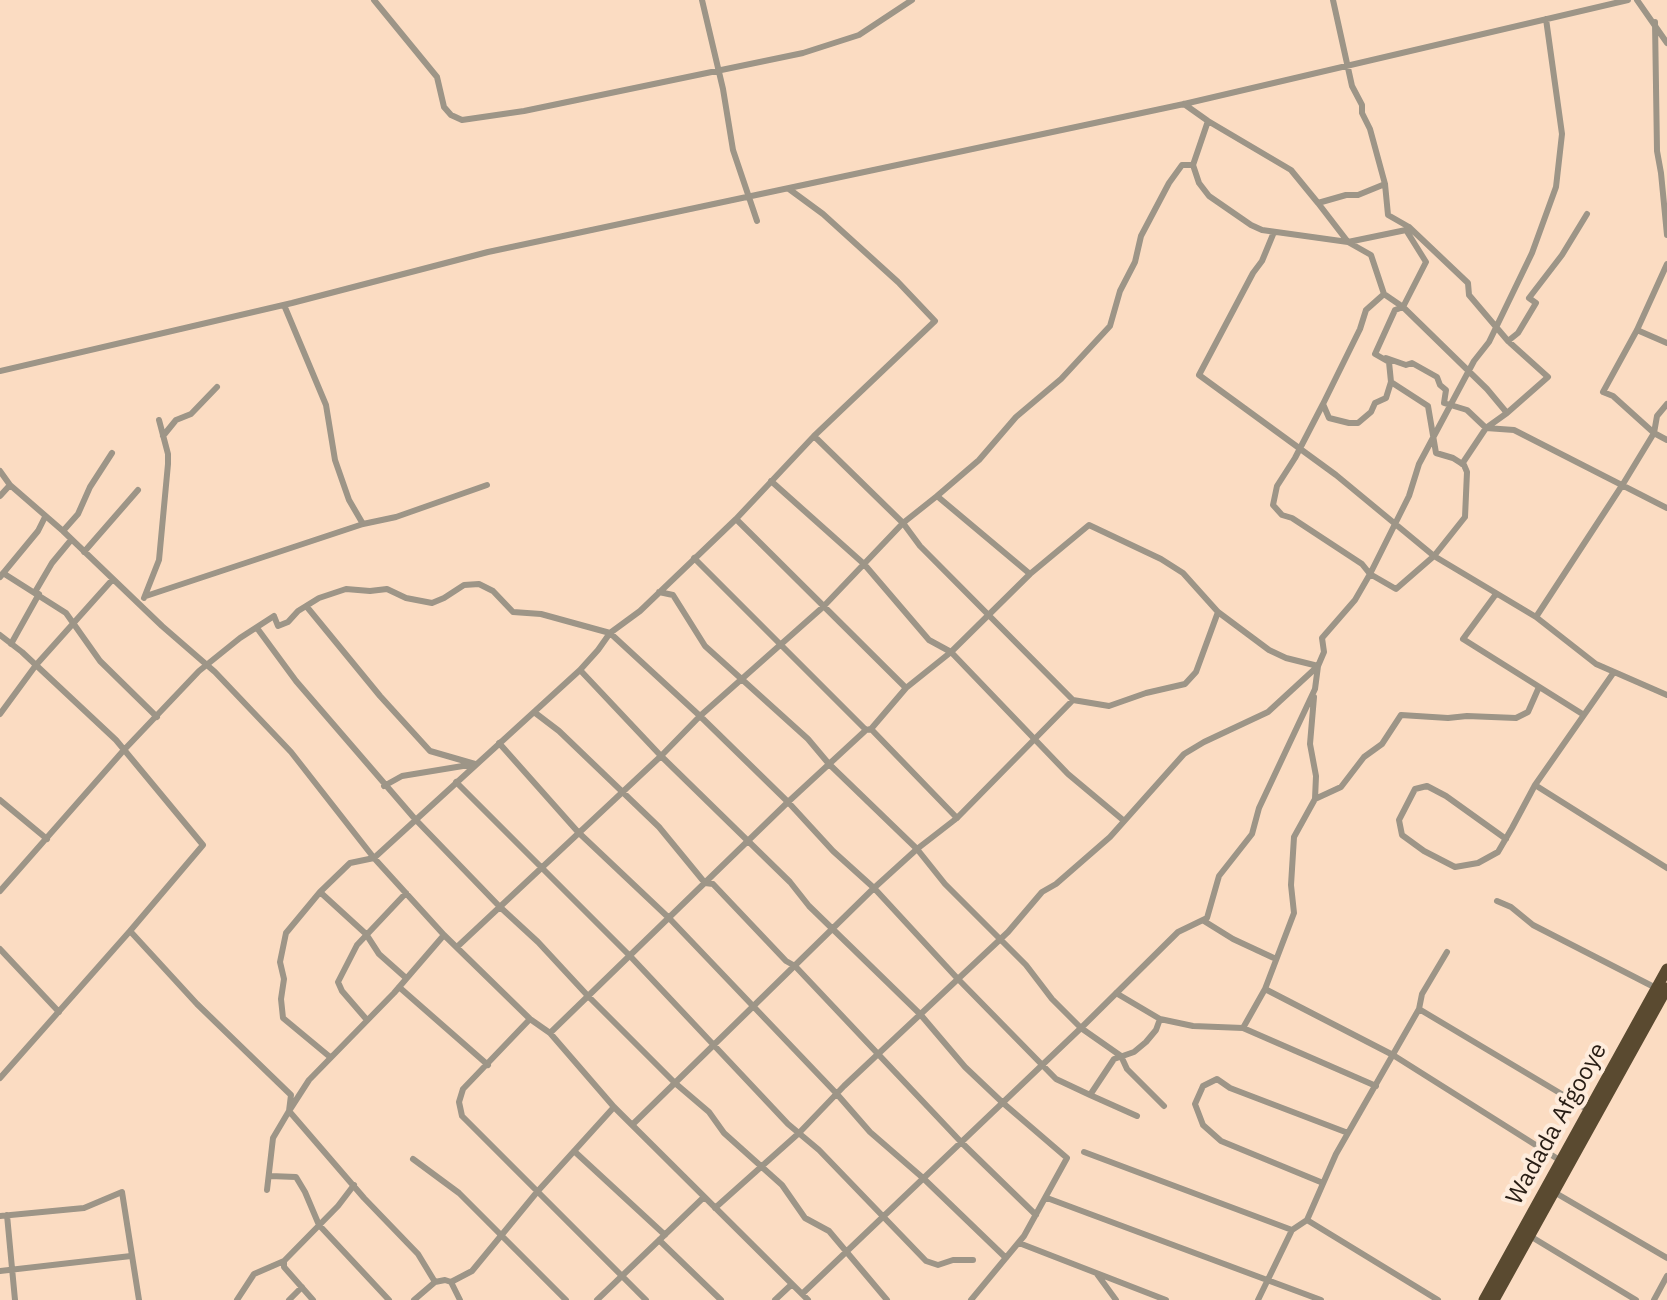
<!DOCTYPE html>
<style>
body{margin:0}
canvas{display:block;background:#fbdcc2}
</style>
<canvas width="1667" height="1300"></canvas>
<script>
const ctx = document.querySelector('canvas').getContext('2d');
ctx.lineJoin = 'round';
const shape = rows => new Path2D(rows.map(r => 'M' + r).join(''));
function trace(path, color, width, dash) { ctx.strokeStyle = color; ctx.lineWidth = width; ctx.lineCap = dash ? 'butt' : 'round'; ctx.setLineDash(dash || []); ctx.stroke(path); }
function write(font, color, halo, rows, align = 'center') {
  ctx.font = font + ' "IBM Plex Sans",sans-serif'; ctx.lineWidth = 8; ctx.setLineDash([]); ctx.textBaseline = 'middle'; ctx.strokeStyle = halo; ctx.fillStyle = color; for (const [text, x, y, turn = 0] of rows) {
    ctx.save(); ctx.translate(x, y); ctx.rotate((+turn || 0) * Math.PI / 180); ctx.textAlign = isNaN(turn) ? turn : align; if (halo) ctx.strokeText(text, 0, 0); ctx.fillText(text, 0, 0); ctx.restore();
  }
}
trace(shape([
 [374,0,437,77,444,107,451,115,462,120,524,111,803,53,859,35,912,0],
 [702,0,723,89,733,150,757,221],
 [1333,0,1352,86,1362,105,1362,113,1370,129,1385,184,1388,215,1409,227,1406,230,1426,262,1403,307,1395,310,1375,354,1389,362,1391,382,1386,398,1375,403,1371,412,1358,423,1349,423,1329,418,1323,404,1360,329,1366,310,1384,294],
 [1637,0,1667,43],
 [1655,22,1657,151,1661,173,1667,235],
 [1184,104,1208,121,1291,170,1318,203,1346,195,1358,195,1385,184],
 [1208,121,1193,165,1199,183,1209,196,1251,225,1262,230,1348,242,1406,230],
 [789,189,823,214,898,282,935,321,814,436],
 [1318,203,1348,242,1371,255,1384,294,1403,307,1487,389,1507,413],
 [1409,227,1468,283,1469,295,1508,341],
 [1274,232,1262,261,1253,273,1199,375,1336,475,1434,556,1536,617,1596,664,1667,695],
 [1667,264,1637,330,1603,392,1613,396,1654,433,1667,440],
 [284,305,326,405,335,460,349,500,363,524],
 [1637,330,1667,343],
 [1386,358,1406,365,1412,363,1437,377,1440,385,1446,390,1444,403,1467,410,1486,428,1514,430,1667,508],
 [0,371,292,303,488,252,1184,104,1628,0],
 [1323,404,1295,458,1277,486,1273,505,1282,515,1292,518,1362,564,1370,574,1396,589,1434,556,1465,517,1467,472,1464,465,1453,458,1436,453,1428,406,1391,382],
 [163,436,176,420,191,414,217,387],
 [1462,464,1486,428,1507,413,1548,377,1508,341,1518,333,1536,303,1529,298,1562,255,1587,214],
 [0,471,10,485,63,531,162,626,215,672,291,752,374,858,444,935,530,1019,550,1033,614,1107,808,1300],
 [771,481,864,564,929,640,951,652,1068,774,1123,820],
 [0,496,10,485],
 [937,496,979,460,1016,417,1061,379,1110,326,1120,291,1135,262,1141,236,1169,183,1182,165,1193,165],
 [63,531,78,514,90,487,112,453],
 [84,552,138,490],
 [694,558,866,730],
 [3,573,66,613,100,661,157,717],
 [1030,574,937,496,903,523,920,546,1073,700],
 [0,577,38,531,45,517],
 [35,592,52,563,71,540],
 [659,592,673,595,705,646,808,739,829,764,917,849,945,884,1026,965,1052,999,1081,1028,802,1294],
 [1496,594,1463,639,1584,715],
 [146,596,363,524,396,517,487,485],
 [144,598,159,560,168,464,168,454,159,420],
 [307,607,380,696,430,751,475,764,402,776,384,786],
 [1536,617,1623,484,1654,433,1657,416,1667,404],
 [257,628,296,681,415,819,500,907,538,942,588,996,675,1083,709,1112,724,1133,782,1185,805,1218,829,1231,887,1300],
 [0,635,22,652,116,740,203,845,130,931,197,1004,291,1095,289,1111,273,1138,267,1190],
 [11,644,39,594],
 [580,670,661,756,790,882,809,906,920,1014,965,1067,1003,1103,1067,1158,1024,1236,971,1300],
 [906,688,951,652,1030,574,1089,525,1161,559,1183,573,1218,612,1269,650,1286,658,1318,666],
 [534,712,559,731,659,827,705,883,713,884,786,961,795,966,962,1143,1036,1215],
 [0,714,36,665,113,579],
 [499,743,578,832,669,918,836,1093,870,1132,923,1178,1006,1258],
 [456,782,630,956,788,1124,819,1150,926,1261,938,1265,953,1260,973,1260],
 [1535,785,1667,868],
 [1315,799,1341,787,1364,757,1382,744,1401,715,1448,718,1467,716,1516,718,1528,712,1539,687],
 [0,800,47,839],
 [1506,839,1446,796,1427,786,1415,789,1399,820,1402,835,1424,851,1455,867,1478,863,1498,852,1512,828,1535,785,1614,672],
 [0,891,123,751,199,671,240,638,274,616,278,626,288,622,298,611,319,598,346,589,370,591,387,589,406,598,432,603,444,598,464,585,479,584,493,591,513,612,541,614,610,633,640,611,736,519,906,688,871,729,957,818,1073,700,1109,706,1146,693,1185,684,1196,672,1218,612],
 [320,892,366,934,379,954,406,978],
 [1497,901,1511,907,1533,925,1656,988],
 [1204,921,1233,939,1276,959],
 [457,947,661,756,700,716,823,607,903,523,814,436,736,519],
 [0,949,59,1012],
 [399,987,488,1065],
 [1265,989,1393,1055,1561,1161],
 [1116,993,1160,1019,1193,1026,1243,1028,1376,1086],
 [1419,1009,1590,1111],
 [530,1019,463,1089,459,1102,462,1116,646,1300],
 [367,1020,342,991,338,982,357,945,406,893],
 [1243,1028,1265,989,1294,913,1291,885,1294,837,1315,799,1316,776,1310,744,1314,697],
 [550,1033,788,802,866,730,871,729],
 [330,1057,283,1018,281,999,284,979,280,962,286,933,320,892,350,863,374,858,580,670,598,650,610,633,700,716,788,802,833,851,874,888,957,978,1056,1079,1090,1095],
 [0,1078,130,931],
 [1164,1106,1127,1069,1121,1056,1081,1028,1178,932,1207,918,1219,876,1252,834,1259,808,1315,689,1318,666],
 [1137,1116,1090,1095,1114,1059,1134,1052,1146,1042,1156,1030,1160,1019],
 [632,1125,874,888,917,849,957,818],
 [574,1151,665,1235],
 [1084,1152,1292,1230],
 [413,1159,459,1193,566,1300],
 [270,1176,296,1177,305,1192,319,1225,389,1300],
 [1323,1183,1221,1141,1203,1125,1195,1104,1203,1086,1217,1079,1230,1088,1348,1133],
 [1554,1192,1667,1258],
 [1047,1198,1321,1300],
 [715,1208,799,1133,844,1086,1008,932,1042,892,1056,884,1110,837,1184,754,1204,742,1268,712,1318,666,1324,652,1322,638,1355,600,1370,574,1409,496,1419,464,1474,361,1489,342,1532,253,1556,187,1562,134,1546,19],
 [7,1215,15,1300],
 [0,1216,84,1208,122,1192,139,1300],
 [1307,1220,1438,1300],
 [1530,1236,1636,1300],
 [659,1240,721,1300],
 [1019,1243,1166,1300],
 [0,1271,131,1256],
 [1097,1274,1116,1300],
 [435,1282,418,1254,364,1198,289,1111,309,1080,394,993,444,935],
 [451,1282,472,1271,537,1192,614,1107],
 [237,1300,254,1274,284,1261],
 [289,1300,302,1287],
 [313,1300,284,1267,284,1261,338,1206,354,1185],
 [414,1300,435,1282,445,1280,451,1282,460,1300],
 [597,1300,704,1197],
 [775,1300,792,1284],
 [1258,1300,1292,1230,1307,1220,1336,1154,1419,1009,1422,994,1447,952],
 [1654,1300,1667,1276]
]), '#9d9587', 6);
trace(shape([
 [1484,1300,1667,969],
 [1494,1300,1667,988]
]), '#5a4a30', 11);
write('24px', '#281d14', '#feecdc', [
 ["Wadada Afgooye",1557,1124,-61]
]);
</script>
